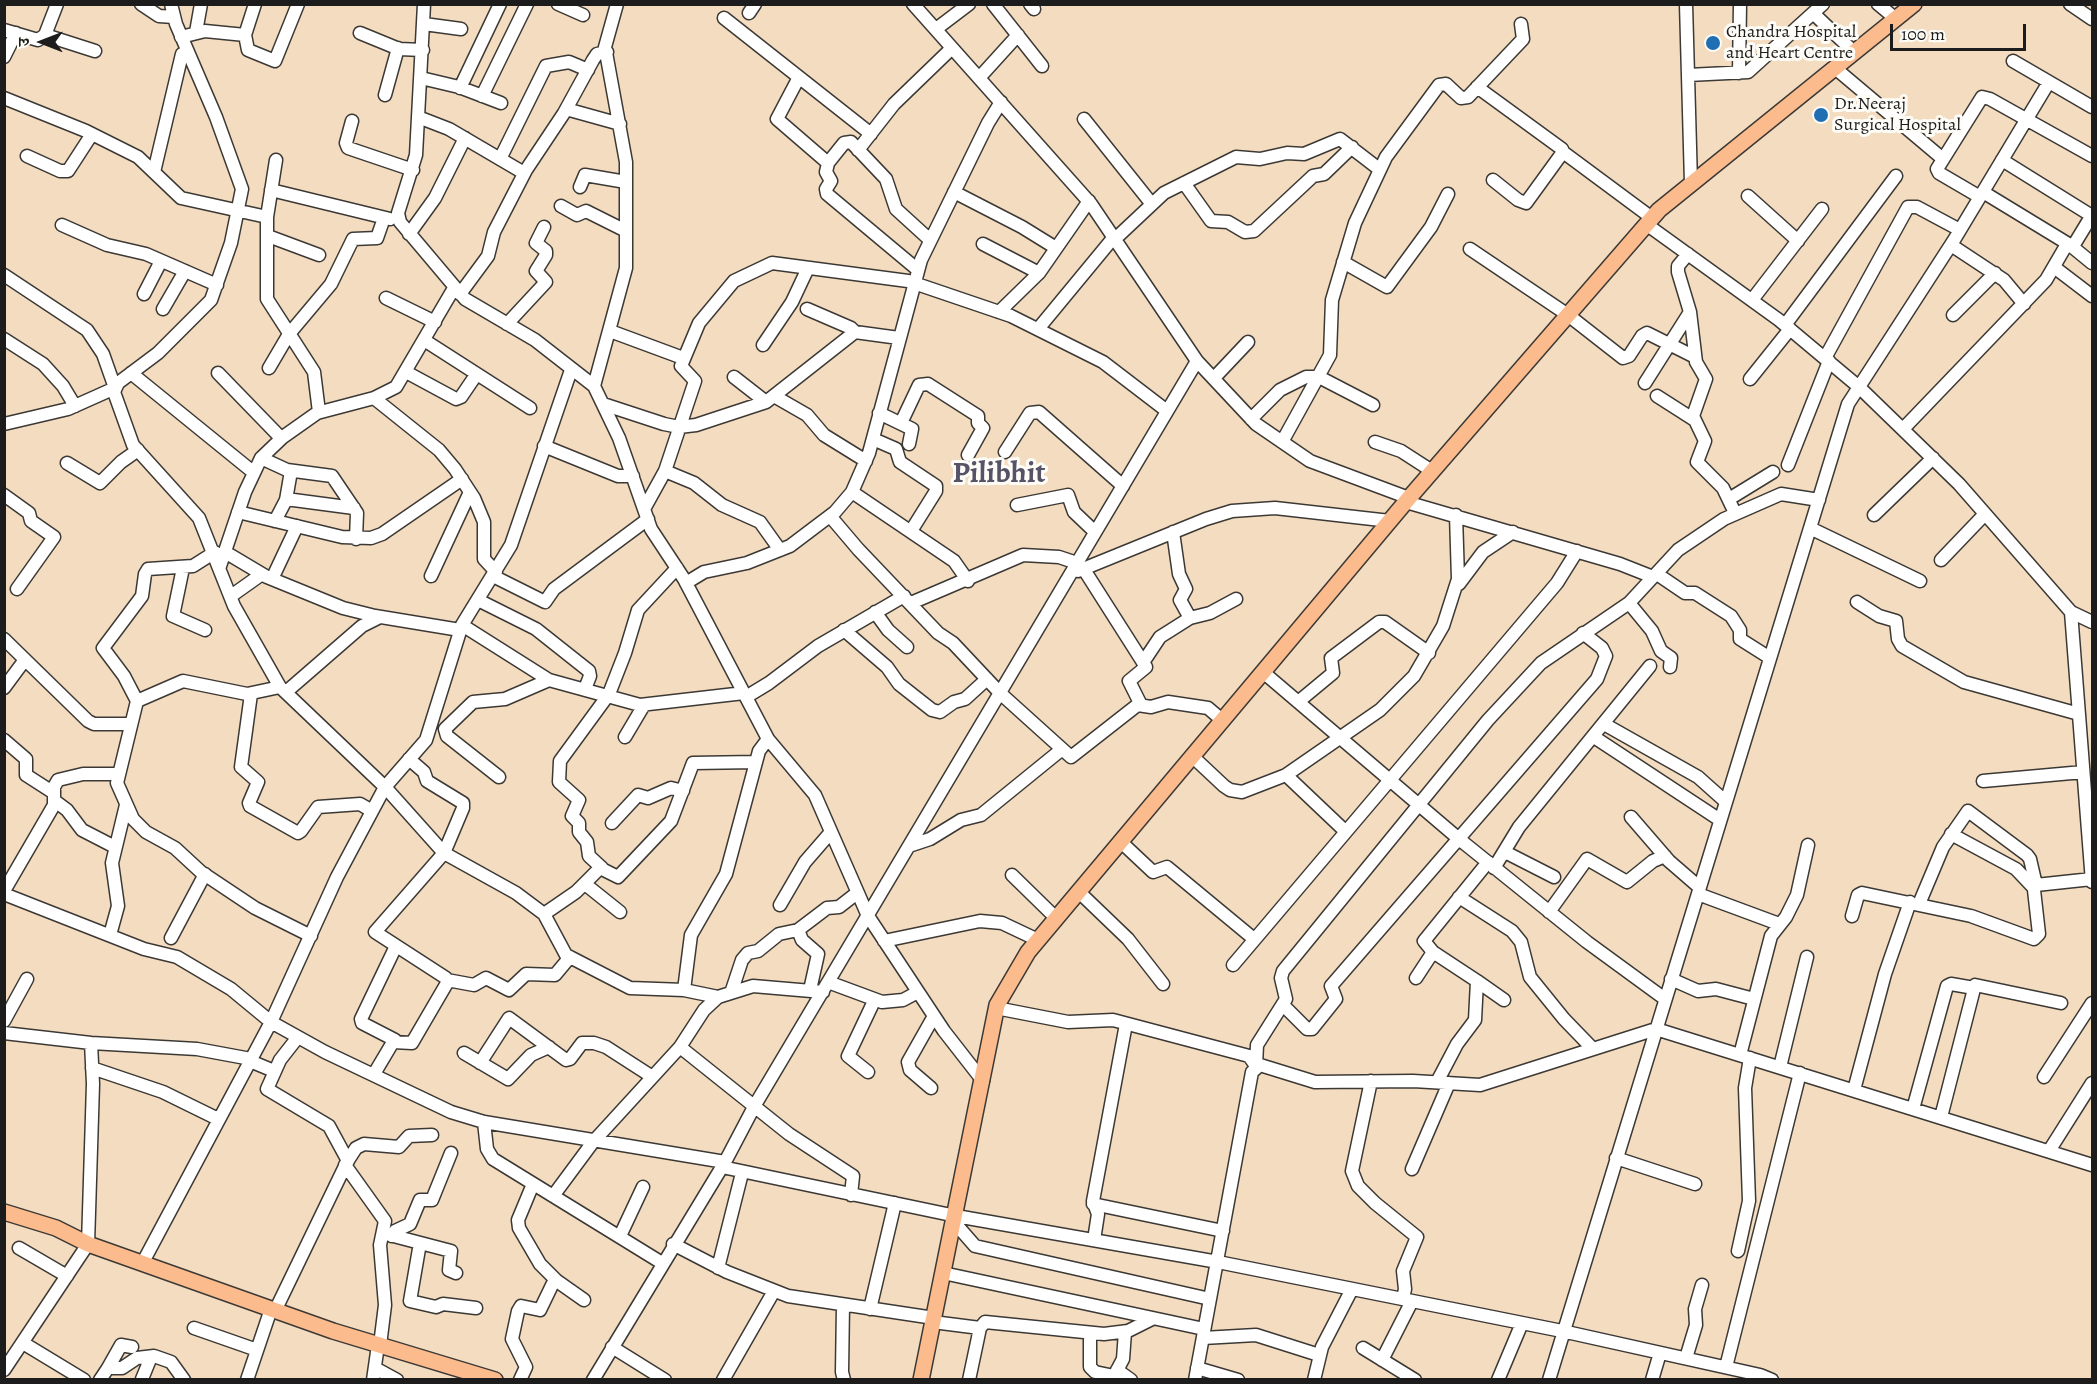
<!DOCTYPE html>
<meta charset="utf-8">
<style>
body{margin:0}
#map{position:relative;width:2097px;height:1384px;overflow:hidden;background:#f4dcc0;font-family:Alegreya,"Noto Serif Devanagari",serif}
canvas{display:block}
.frame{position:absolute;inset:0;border:6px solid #1c1c1c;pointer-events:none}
.north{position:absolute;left:12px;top:12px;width:60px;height:60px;-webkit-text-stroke:4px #fdfcf7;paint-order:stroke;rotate:270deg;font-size:16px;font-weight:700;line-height:24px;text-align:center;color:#1c1c1c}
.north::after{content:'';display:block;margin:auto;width:21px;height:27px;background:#1c1c1c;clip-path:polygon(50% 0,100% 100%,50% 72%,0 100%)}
.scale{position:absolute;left:1890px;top:24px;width:136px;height:27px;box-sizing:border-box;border:3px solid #1c1c1c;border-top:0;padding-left:8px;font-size:18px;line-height:21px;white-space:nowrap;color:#1c1c1c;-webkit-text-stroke:4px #fdfcf7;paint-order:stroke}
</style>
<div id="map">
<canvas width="2097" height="1384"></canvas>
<div class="frame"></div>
<div class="north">उ</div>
<div class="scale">100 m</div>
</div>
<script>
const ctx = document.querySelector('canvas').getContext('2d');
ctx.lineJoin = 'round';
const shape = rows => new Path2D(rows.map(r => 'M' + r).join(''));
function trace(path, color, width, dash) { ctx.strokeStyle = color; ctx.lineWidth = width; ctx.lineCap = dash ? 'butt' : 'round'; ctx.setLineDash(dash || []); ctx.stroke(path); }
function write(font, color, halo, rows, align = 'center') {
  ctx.font = font + ' Alegreya,serif'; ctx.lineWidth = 6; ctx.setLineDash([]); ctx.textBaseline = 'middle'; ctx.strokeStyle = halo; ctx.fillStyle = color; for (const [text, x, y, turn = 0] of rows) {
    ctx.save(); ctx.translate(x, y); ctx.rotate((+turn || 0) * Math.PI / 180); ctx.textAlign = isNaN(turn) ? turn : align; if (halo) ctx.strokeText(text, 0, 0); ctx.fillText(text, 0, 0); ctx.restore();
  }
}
const minor = shape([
 [141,4,159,16,174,17],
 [424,4,416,155,398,213,400,222,465,299,535,340,594,386,619,438,651,529,684,579,768,739,815,795,868,916,944,1031,983,1081],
 [558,4,583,15],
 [913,4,1091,204,1197,361,1256,424,1310,461,1409,498],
 [993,4,1042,66],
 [1030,4,1034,9],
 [1686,4,1691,183],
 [1878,4,1896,19],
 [2070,4,2092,19],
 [749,13,755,4],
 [1814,14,1854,52],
 [724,18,871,134],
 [424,24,461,29],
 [936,29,969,4],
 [4,30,38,40,45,35,95,51],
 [196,32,201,4],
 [360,33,399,49,423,50],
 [45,35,57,4],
 [245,35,248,50,275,61,298,4],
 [181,37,205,31,245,35,255,4],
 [4,57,16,33],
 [2013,61,2092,107],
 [1835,68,1943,159],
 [1739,73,1740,4],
 [1688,75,1748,72,1823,4],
 [421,78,459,87,501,103],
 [979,78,1018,35],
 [798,79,777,119,828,163,826,172,831,181,826,189,827,194,918,270],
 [1477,87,1562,149,1563,152,1526,203,1518,200,1493,180],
 [460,88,500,4],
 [385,95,398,48],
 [482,96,527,4],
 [4,98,86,131,138,157,181,198,267,217,267,299,314,372,319,412],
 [566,109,620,124],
 [418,117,449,129,524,173],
 [1084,119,1151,203],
 [352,121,346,143,348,148,413,170],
 [858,150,894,104,952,48],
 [1563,152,1652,218],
 [27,156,60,171,68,171,92,134],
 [500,159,546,66,569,62,588,70],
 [2002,160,2092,216],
 [828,163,844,143,851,142,886,179,896,209,930,240],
 [154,172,182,54,189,55],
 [1184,183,1211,221,1228,222,1245,232,1254,231,1313,176,1324,174,1352,147],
 [580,187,585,175,626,182],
 [271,190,390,219],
 [954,192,1022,227,1056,248],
 [1983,192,2070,245,2075,243,2092,215],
 [1748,196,1798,241],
 [1980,197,1939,173,1937,169,1982,97,1990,99,2092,156],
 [561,206,577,215,586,211,626,231],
 [267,217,276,160],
 [1646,224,1779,320,1859,387,1959,484,2071,612,2092,622],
 [62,225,107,245,146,254,217,285],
 [409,234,435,198,465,138],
 [268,236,319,255],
 [1115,239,1164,193,1236,157,1260,159,1287,153,1304,154,1340,139,1379,169],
 [983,244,1039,273],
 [1951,245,2004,280,2024,304],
 [2070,245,2092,263],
 [1470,249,1568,315,1623,358,1629,356,1642,336,1647,333,1695,357],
 [1688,254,1678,266,1678,272,1690,312,1696,362,1706,379,1693,416,1705,441,1697,462,1723,488,1735,513],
 [1343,262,1387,287,1431,227,1448,194],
 [2054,267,2092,296],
 [4,275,87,330,103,354,115,388,68,409,4,424],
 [144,294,161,261],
 [460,294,488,256,494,232,526,170,564,113,593,60,597,54,607,52],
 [386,298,435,322],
 [1752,300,1822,209],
 [163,309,185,271],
 [807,309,851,328,855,332],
 [999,312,1039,273,1089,201],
 [1953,315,1995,273],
 [507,324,546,282,536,271,546,255,546,251,536,243,544,227],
 [1785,325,1896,176],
 [1038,329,1114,237],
 [610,331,683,358],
 [4,339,43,364,63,386,75,406],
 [424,340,530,408],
 [763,345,792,302,808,268],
 [1825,358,1908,207,1917,207,1960,230],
 [269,368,289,334,331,284,353,239,377,238,384,218],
 [571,370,511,545,462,625,426,740,385,787,444,853,516,893,544,914,566,955,630,988,684,990,718,997,753,986,823,992],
 [406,372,456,399,461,397,476,375],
 [131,373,253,472],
 [218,373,281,438],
 [734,377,766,402],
 [1214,378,1248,342],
 [1750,379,1790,329],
 [1645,383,1690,312],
 [594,386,626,268,626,162,605,47,617,4],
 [774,396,807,415,824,435,866,461],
 [1657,396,1693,419],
 [374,398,439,450,455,469,474,498,484,522,484,559,496,572],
 [603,404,664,424,679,427,696,425,766,402,855,332,899,338],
 [879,413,912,429,909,444],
 [1251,419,1280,390,1306,377,1319,377,1373,405],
 [901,423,919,385,928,384,978,416,978,423,983,428,968,455],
 [1903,429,2046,280,2067,244],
 [873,439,896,449,900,462,936,486,936,491,911,531],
 [1282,442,1330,355,1332,300,1355,223,1386,157,1439,85,1446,84,1461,98,1468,97,1523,39,1521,24],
 [1375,442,1401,451,1432,471],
 [544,446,618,476,633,476],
 [1005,452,1030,413,1039,412,1123,486],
 [261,458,287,470,332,476,357,513,356,539],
 [67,463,100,483,121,462,138,450],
 [1788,465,1829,361],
 [665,471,694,483,722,505,760,522,780,550],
 [852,492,954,561,968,581],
 [4,495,29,513,31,521,54,537,17,589],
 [286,499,354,508],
 [1729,499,1773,472],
 [1406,502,1620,564,1653,577],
 [1017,505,1068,495,1074,512,1095,532],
 [644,509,665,471,695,381,681,366,699,323,734,281,772,263,908,281,1011,316,1103,362,1167,411],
 [238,512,342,537,371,538,382,534,462,479],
 [1874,515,1933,458],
 [830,516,858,549,938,633,953,643,1000,693,1071,757,1140,703,1129,681,1146,667,1083,568],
 [275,521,286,500,291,471],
 [1810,528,1920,581],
 [1173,532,1179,574,1186,589,1180,600,1190,618],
 [215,552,193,566,148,569,145,574,142,596,103,648,124,676,137,701,117,783,133,819,146,832,175,848,201,872,255,908,311,936],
 [225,552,267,577,343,608,375,616,460,630],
 [1941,560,1985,514],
 [220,566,245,492,261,458,283,437,317,413,374,398,396,387,454,288],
 [183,568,173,616,205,630],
 [1078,571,1206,519,1232,511,1275,508,1390,521],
 [1657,574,1685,593,1695,593,1731,616,1740,630,1740,639,1770,658],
 [431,576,470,492],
 [493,576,545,602,554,589,648,519],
 [272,579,297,526],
 [686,583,704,572,747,563,790,546,835,512,852,492,869,453,921,260,988,123,1001,102],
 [1459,584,1483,552,1513,532],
 [231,596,262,574],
 [478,600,536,629,589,671,590,676,585,689],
 [1857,602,1879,616,1896,621,1898,639,1902,646,1964,682,2079,714],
 [911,603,1023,555,1059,557,1077,563],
 [1629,603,1652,631,1661,651,1671,658,1670,667],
 [875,612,888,630,907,647],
 [2071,612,2092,882],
 [462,625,549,680,640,705,744,693],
 [844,630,887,667,899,684,932,710,940,712,954,702,965,699,987,679],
 [4,639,88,721,94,724,130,724],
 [1144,661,1160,637,1190,618,1210,613,1236,599],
 [1263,672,1459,839,1587,942,1665,999],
 [4,688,24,661],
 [286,692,362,626,380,617],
 [251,694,241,767,258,782,249,803,250,806,298,833,301,831,318,807,360,804,372,811],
 [746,697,769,683,818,646,904,596],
 [137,701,183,681,247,694,280,687],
 [1298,702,1333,673,1331,658,1379,622,1385,622,1429,653],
 [1138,705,1151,707,1168,702,1208,708,1222,720],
 [1604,724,1698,777,1726,802],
 [625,737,644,705],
 [1594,737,1720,820],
 [4,740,26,759,26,775,54,793],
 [1192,756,1224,786,1230,790,1242,792,1286,775,1380,710,1414,676,1443,626,1458,579,1456,515],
 [1286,775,1345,831],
 [499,777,447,736,445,729,473,702,505,699,549,680],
 [1983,781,2083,772],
 [55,801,67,810,82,830,115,847],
 [1631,817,1669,861,1699,887],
 [612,823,638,795,648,798,671,788,683,791],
 [1951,834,2016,869,2034,888],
 [1120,841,1153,872,1167,867,1254,939],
 [909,846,930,839,961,820,981,815,1061,750],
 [1505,852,1554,877],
 [602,868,589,856,587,842,579,832,579,823,572,816,579,800,559,782,560,761,609,694,625,653,638,610,677,568],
 [1494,868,1519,827,1650,666],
 [1012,875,1056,918],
 [585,884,620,912],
 [4,891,54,805,54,787,58,780,83,774,117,774],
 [1078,891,1128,939,1163,984],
 [4,894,144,949,177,957,231,989,271,1022,325,1052,451,1112,484,1122,725,1162],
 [1698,894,1779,924],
 [1459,897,1512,931,1521,942,1530,977,1564,1019,1593,1049],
 [1919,904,1943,847,1968,811,2027,855,2030,859,2036,885],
 [780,905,805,862,831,832],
 [1549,912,1587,859,1627,882,1653,861,1665,856],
 [544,914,576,892,600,868,618,877,671,821,693,763,756,762],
 [1852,916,1858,895,1862,893,1971,916,2034,939,2039,934,2034,890,2036,885,2092,879],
 [798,930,802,940,818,954,810,990],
 [110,935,118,906,112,863,126,805],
 [171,938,205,874],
 [884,941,980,921,1002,923,1038,940],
 [1233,965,1557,583,1577,551],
 [1416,978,1433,952],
 [1671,979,1698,991,1716,989,1754,999],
 [447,980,474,985,486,978,509,990,526,974,555,975,570,957],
 [1477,981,1504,1000],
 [828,982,882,1002,903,1000,918,992],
 [684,990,691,935,726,874,759,751,768,739],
 [731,993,742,960,748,953,758,951,779,934,798,930,827,908,839,907,857,893],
 [1283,1005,1307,1029,1312,1029,1336,999,1331,986,1597,679,1606,656,1602,648,1583,633],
 [996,1008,1068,1022,1113,1020,1249,1056,1256,1066],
 [4,1021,27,979],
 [4,1033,91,1043,197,1049,251,1059],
 [298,1037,280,1060,267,1089,329,1126,348,1161],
 [395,1040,362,1023,361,1019,396,946],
 [680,1047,789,1134,853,1176,851,1195],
 [464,1053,508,1079,531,1055,549,1047],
 [1740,1055,1771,936,1786,917,1797,895,1808,845],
 [250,1061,274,1071],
 [480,1063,509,1018,566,1060,570,1059,582,1043,594,1043,606,1047,651,1076],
 [1256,1066,1257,1045,1286,999,1281,978,1283,971,1488,720,1541,663,1629,603,1678,550,1724,519,1781,494,1819,500],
 [1780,1067,1807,957],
 [92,1068,163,1092,218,1119],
 [868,1072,848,1056,874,1001],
 [374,1074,393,1042,412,1043,447,983,446,978,375,932,444,853,463,808,463,803,427,781,424,772,409,759],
 [2044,1077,2092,1003],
 [1371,1081,1352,1171,1358,1186,1375,1203,1417,1237,1403,1271,1405,1289,1403,1299],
 [1437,1082,1457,1044,1475,1020,1477,981,1433,952,1424,941,1488,862],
 [931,1088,910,1070,908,1062,934,1016],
 [1854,1090,1885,974,1910,902],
 [1913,1109,1947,986,1951,984,1974,988],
 [1941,1117,1975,985,2061,1003],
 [484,1122,487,1149,493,1159,662,1263],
 [2049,1151,2092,1083],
 [1616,1158,1695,1184],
 [345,1165,385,1221,380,1245,385,1305,380,1345],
 [722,1167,956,1216,1218,1262,1562,1331,1760,1375,1772,1380],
 [1412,1169,1449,1083],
 [533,1184,518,1220,519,1228,540,1264,557,1281,584,1300],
 [553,1196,593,1142,680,1047,704,1010,718,997],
 [1093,1204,1223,1231],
 [954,1222,975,1246,1210,1299],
 [386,1234,451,1251,449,1270,456,1273],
 [392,1236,395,1231,410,1224,420,1200,432,1200,451,1153],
 [620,1236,643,1187],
 [1094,1240,1098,1214,1093,1201,1126,1024],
 [420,1243,410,1301,436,1307,443,1304,476,1308],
 [673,1244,727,1272,788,1296,934,1318],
 [19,1248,67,1276],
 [1738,1251,1749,1201,1745,1088,1750,1058],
 [142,1264,271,1022,337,877,385,787,280,687,234,606,199,518,133,445,114,392,118,383,158,353,211,300,231,243,242,189,216,117,176,24,171,4],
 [718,1268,742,1173],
 [943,1273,1204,1329],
 [843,1305,842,1372,844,1380],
 [870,1309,895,1203],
 [275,1311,347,1162,356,1148,364,1144,399,1147,409,1136,432,1135],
 [933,1322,980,1328],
 [194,1328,257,1350],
 [1090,1333,1090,1367,1095,1372,1114,1376],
 [1203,1338,1256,1335,1319,1355],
 [23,1343,84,1380],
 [612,1347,665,1380],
 [1363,1348,1415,1380],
 [1686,1358,1696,1325,1695,1309,1702,1285],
 [1382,1360,1412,1301],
 [1726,1367,1800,1073],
 [108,1368,121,1345,132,1347],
 [375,1368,397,1380],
 [1197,1368,1238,1380],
 [4,1370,88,1244,93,1084,91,1043],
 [1117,1370,1131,1380],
 [142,1379,151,1357],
 [100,1380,108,1368,122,1368,137,1358,154,1356,171,1362,184,1380],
 [247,1380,271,1309],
 [373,1380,378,1345],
 [520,1380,526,1367,512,1339,518,1311,521,1306,540,1310,555,1279],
 [593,1380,725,1162,755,1105,1197,361],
 [723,1380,774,1291],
 [969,1380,980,1328,985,1322,1104,1334,1128,1331,1152,1319],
 [1112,1380,1123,1359,1125,1332],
 [1195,1380,1252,1072,1260,1065,1315,1082,1413,1081,1480,1085,1656,1029,2092,1165],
 [1314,1380,1322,1347,1352,1289],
 [1498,1380,1522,1323],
 [1549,1380,1848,404,1954,240,2049,82],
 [1652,1380,1660,1353]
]);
const major = shape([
 [4,1212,56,1228,88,1244,333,1331,495,1380],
 [921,1380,997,1005,1028,952,1409,498,1659,210,1914,4]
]);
trace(minor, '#3c3935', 15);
trace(major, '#3c3935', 18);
trace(minor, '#fff', 12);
trace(major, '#fbbb8d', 15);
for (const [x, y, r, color] of [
 [1713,43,8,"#1f6fb2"],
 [1821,115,8,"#1f6fb2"]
]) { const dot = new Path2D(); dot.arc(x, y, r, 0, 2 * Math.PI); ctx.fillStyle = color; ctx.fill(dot); trace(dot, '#fdfcf7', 2); }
write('18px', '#1c1c1c', '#fdfcf7', [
 ["Chandra Hospital",1726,33],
 ["and Heart Centre",1726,54],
 ["Dr.Neeraj",1834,105],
 ["Surgical Hospital",1834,126]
], 'left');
write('bold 30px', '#565366', '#fdfcf7', [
 ["Pilibhit",999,475]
]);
</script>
